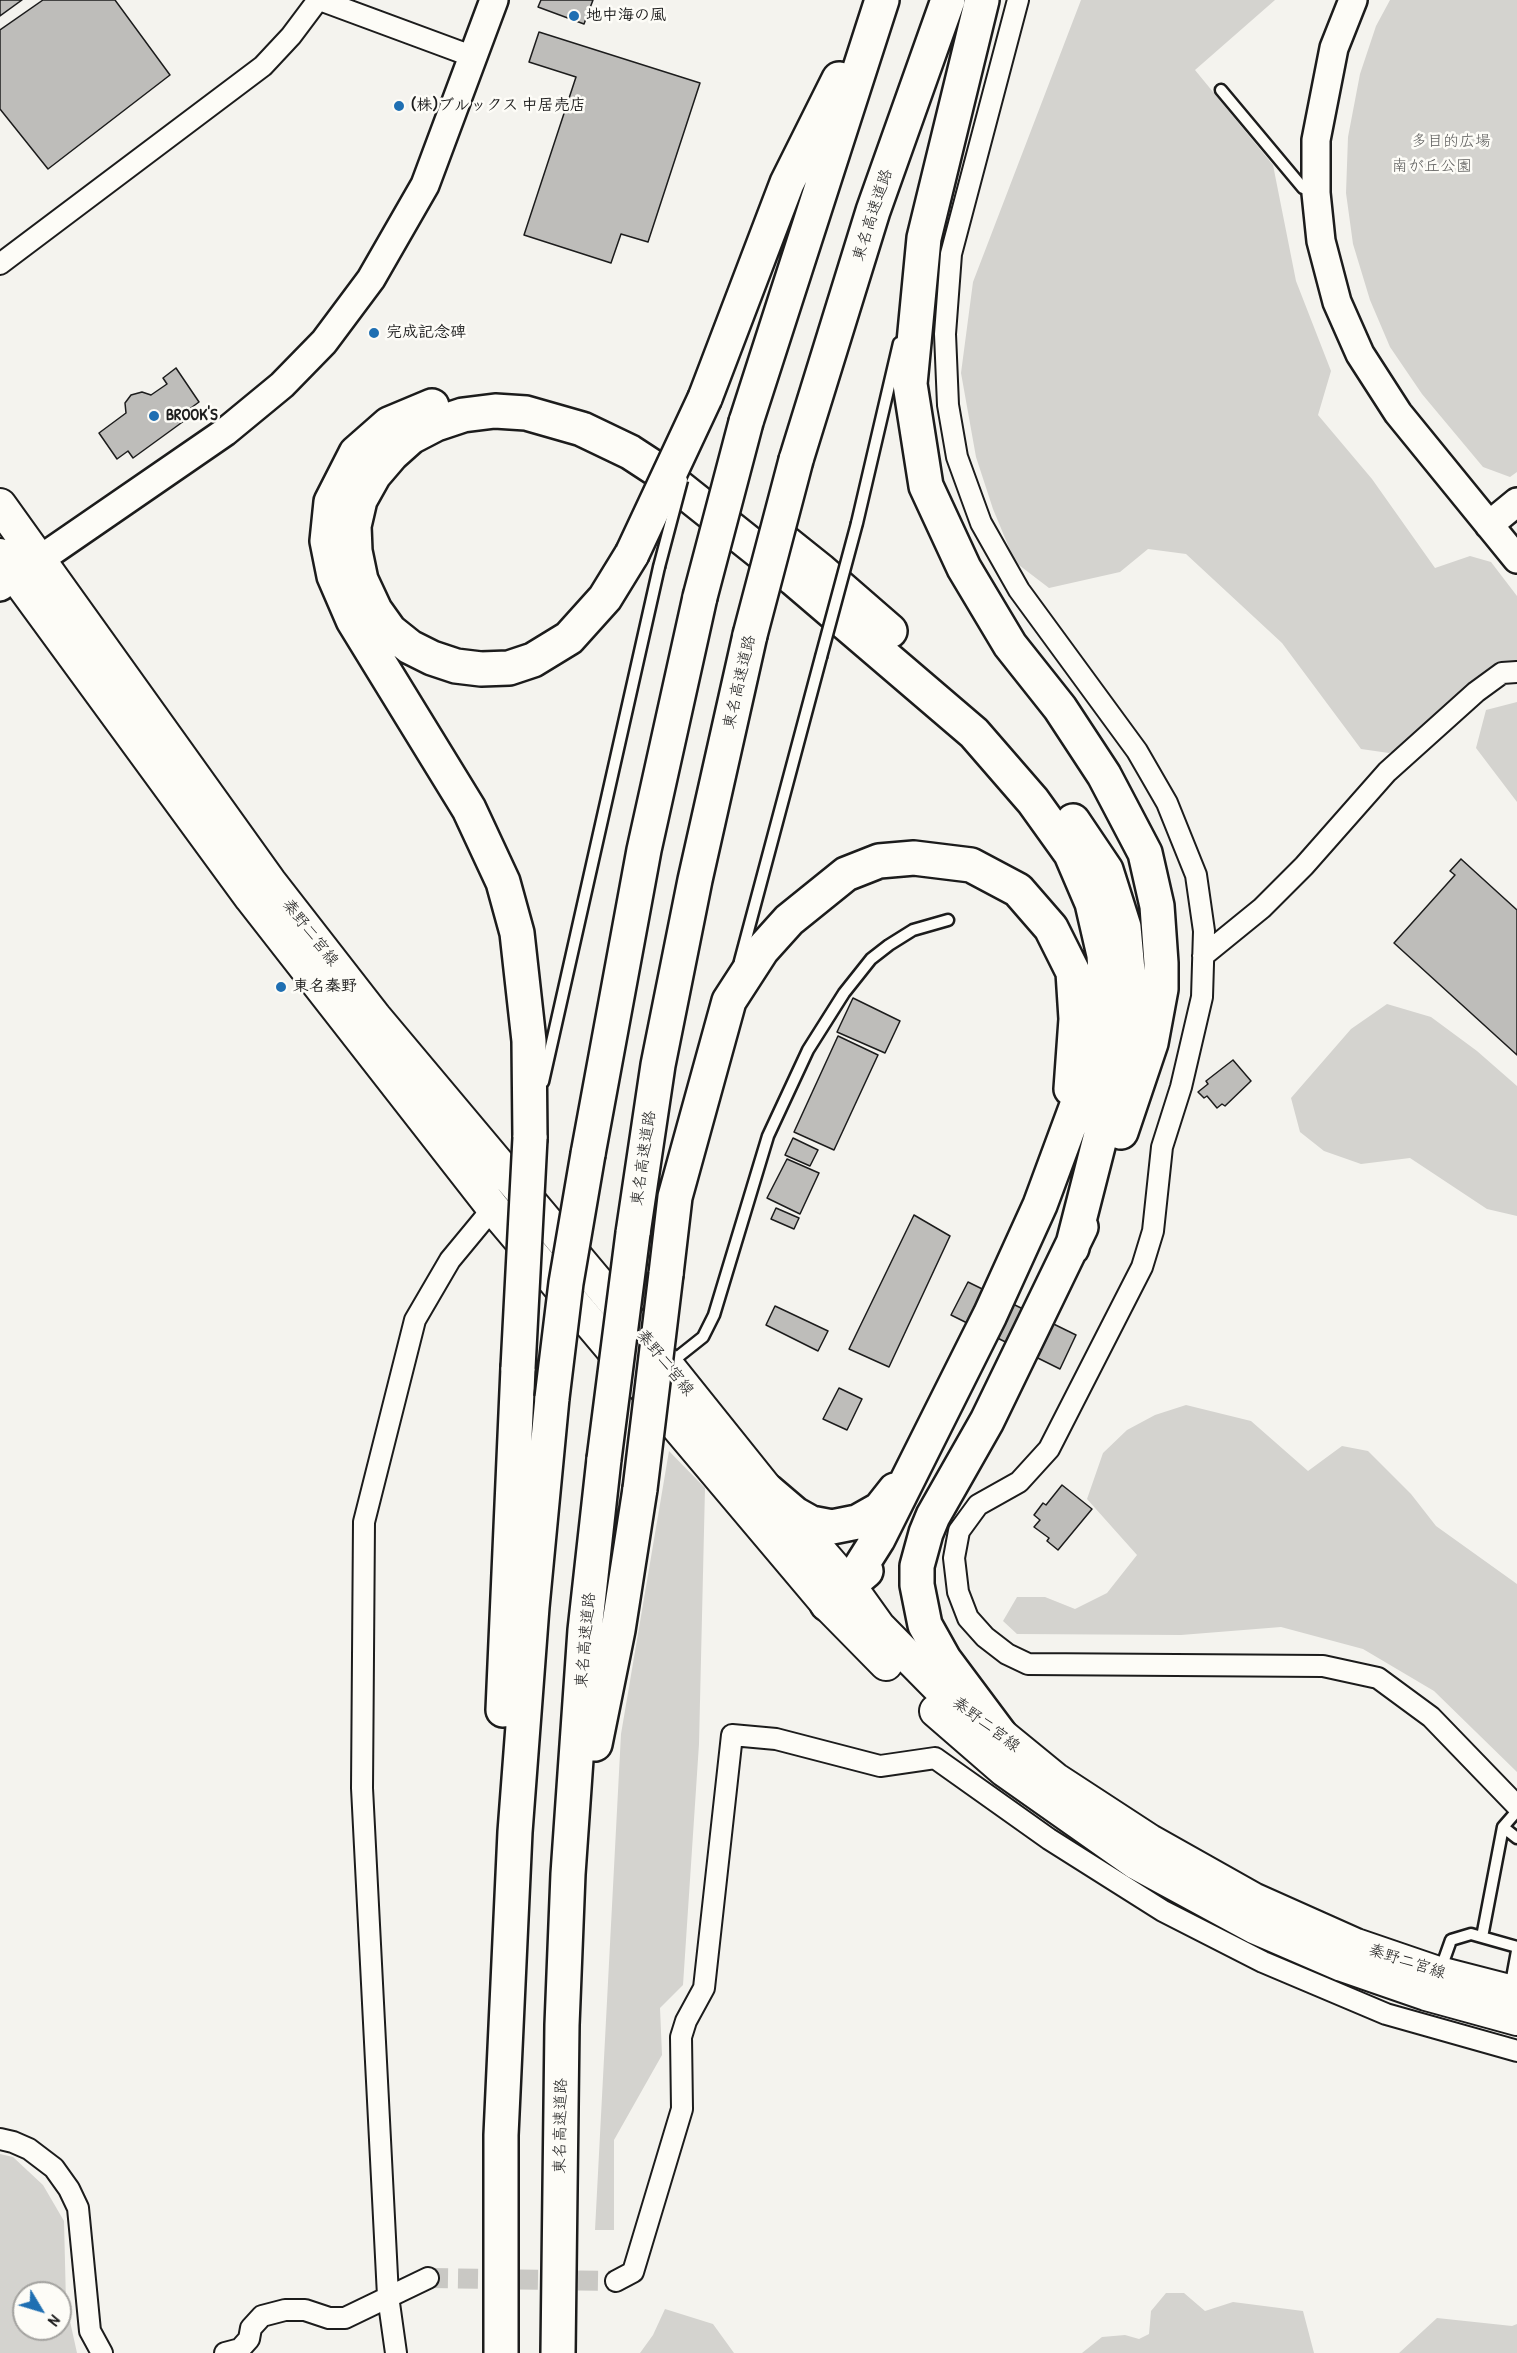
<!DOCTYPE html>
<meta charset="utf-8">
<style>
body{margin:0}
#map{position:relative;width:1517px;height:2353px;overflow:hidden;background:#f4f3ee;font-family:"Patrick Hand",sans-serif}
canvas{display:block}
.north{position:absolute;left:12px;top:2281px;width:60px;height:60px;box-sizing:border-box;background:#fdfcf7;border:2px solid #a3a29f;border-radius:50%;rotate:128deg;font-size:16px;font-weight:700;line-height:24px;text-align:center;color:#1c1c1c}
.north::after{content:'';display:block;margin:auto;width:21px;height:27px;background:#1f6fb2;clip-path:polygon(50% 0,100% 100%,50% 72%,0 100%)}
</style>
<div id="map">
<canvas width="1517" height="2353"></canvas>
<div class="north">N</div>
</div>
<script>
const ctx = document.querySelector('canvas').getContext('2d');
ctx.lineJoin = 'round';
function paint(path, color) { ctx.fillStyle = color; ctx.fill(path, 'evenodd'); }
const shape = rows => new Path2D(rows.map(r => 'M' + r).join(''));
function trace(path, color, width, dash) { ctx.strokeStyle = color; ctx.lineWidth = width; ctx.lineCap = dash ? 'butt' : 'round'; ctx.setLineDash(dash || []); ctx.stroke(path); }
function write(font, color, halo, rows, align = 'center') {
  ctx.font = font + ' "Patrick Hand","Klee One",sans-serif'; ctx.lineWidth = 5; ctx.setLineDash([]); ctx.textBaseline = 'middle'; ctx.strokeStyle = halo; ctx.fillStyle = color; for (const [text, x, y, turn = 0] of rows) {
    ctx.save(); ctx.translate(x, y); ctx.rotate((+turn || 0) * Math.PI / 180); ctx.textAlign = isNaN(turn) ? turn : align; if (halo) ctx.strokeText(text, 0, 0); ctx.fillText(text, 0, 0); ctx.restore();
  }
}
paint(shape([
 [1081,0,1275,0,1195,70,1273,165,1296,281,1331,371,1318,415,1372,479,1435,568,1470,556,1491,562,1517,596,1517,674,1423,738,1389,753,1361,749,1282,643,1186,554,1148,549,1120,572,1049,588,1015,562,993,509,976,457,961,373,973,282],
 [1390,0,1517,0,1517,472,1510,477,1483,467,1422,394,1390,347,1370,300,1353,244,1346,193,1348,137,1360,74,1376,26],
 [1517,702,1517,802,1476,748,1486,710],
 [1387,1004,1431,1017,1477,1051,1517,1086,1517,1216,1487,1209,1410,1158,1361,1164,1324,1151,1300,1132,1291,1098,1351,1029],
 [1186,1405,1251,1421,1308,1471,1342,1446,1368,1451,1411,1494,1436,1526,1517,1584,1517,1772,1434,1691,1363,1649,1281,1627,1181,1635,1017,1634,1003,1621,1017,1597,1045,1597,1075,1609,1107,1593,1137,1555,1087,1499,1103,1453,1127,1430,1155,1415],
 [669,1451,705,1488,699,1744,683,1985,660,2008,662,2055,614,2140,614,2230,595,2230,621,1734],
 [0,2154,13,2157,43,2185,64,2221,66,2303,77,2353,0,2353],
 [24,2293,60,2293,60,2329,24,2329],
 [1166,2293,1184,2293,1205,2311,1233,2302,1303,2311,1314,2353,1082,2353,1102,2337,1125,2335,1139,2339,1149,2334,1151,2311],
 [665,2309,713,2324,734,2353,640,2353,653,2335],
 [1437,2318,1512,2326,1517,2324,1517,2353,1399,2353]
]), '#d4d3cf');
const building = shape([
 [0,0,22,0,0,16,0,0],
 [43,0,115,0,170,75,48,169,0,109,0,30,43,0],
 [541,0,593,0,584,24,538,7,541,0],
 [539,32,700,83,648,242,621,234,611,263,524,235,576,77,529,62,539,32],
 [176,368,199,402,184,413,188,418,133,458,128,451,117,459,99,433,126,413,125,403,131,395,142,392,151,395,167,384,163,378,176,368],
 [1461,859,1517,910,1517,1055,1394,943,1455,875,1450,871,1461,859],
 [853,998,900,1021,885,1053,837,1032,853,998],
 [838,1036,878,1055,834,1150,794,1132,838,1036],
 [1233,1060,1251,1081,1225,1106,1222,1104,1217,1108,1207,1096,1204,1098,1198,1092,1208,1084,1206,1081,1233,1060],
 [793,1138,818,1150,810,1166,785,1155,793,1138],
 [787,1159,819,1173,800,1214,767,1198,787,1159],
 [776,1208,799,1218,794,1229,771,1219,776,1208],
 [914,1215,950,1236,889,1367,849,1349,914,1215],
 [968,1282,1076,1335,1060,1369,951,1315,968,1282],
 [775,1306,828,1331,818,1351,766,1325,775,1306],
 [839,1388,862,1399,847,1430,823,1419,839,1388],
 [1062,1485,1092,1509,1058,1550,1047,1541,1049,1538,1034,1527,1040,1520,1034,1515,1043,1503,1046,1505,1062,1485]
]);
paint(building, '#bebdba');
trace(building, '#1c1c1c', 1.5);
trace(shape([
 [428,2278,616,2281]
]), '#c9c8c4', 20, [20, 10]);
const lane = shape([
 [1221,90,1303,188,1315,193],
 [857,523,899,343],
 [740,961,821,657],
 [543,1082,659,567],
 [669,1364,703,1337,714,1315,768,1136,808,1050,844,993,871,959,889,945,913,930,948,920],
 [1503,1827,1517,1811],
 [1482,1937,1503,1827,1517,1838],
 [1440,1971,1451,1940,1471,1934,1517,1947],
 [1510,1989,1517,1951]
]);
const street = shape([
 [320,0,474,57],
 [1018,0,951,254,945,334,948,405,957,457,981,523,1019,590,1137,751,1167,803,1196,875,1204,931,1202,997,1181,1087,1162,1147,1153,1231,1142,1267,1049,1449,1019,1482,978,1505,959,1531,954,1558,958,1592,968,1618,985,1637,1007,1654,1028,1664,1323,1666,1378,1678,1431,1717,1517,1806],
 [0,264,263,66,291,36,318,0],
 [1203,956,1262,908,1304,866,1387,772,1476,692,1502,673,1517,672],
 [0,2139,13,2142,29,2149,54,2168,69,2189,78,2208,90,2331,102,2353],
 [616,2281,633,2272,682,2109,681,2037,686,2021,704,1988,732,1735,776,1739,880,1766,935,1758,1049,1839,1163,1911,1263,1962,1386,2014,1517,2051],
 [225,2353,240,2349,249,2339,251,2328,262,2316,285,2310,305,2310,329,2318,345,2318,428,2278],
 [396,2353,388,2296,362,1788,364,1522,415,1320,450,1260,493,1208]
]);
const secondary = shape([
 [1353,0,1334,48,1316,140,1316,193,1321,241,1337,302,1360,354,1398,413,1517,559],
 [1489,525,1517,502],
 [0,587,225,432,282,385,324,342,371,279,425,185,494,0]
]);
const primary = shape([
 [0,505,270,882,375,1017,667,1365,768,1491,849,1585,879,1627,950,1699,1000,1734,1055,1779,1150,1841,1253,1899,1356,1945,1435,1972,1517,1993],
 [0,555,251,898,493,1208,827,1604,886,1664],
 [936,1711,1004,1770,1136,1863,1254,1927,1342,1965,1426,1994,1517,2019]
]);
const highway = shape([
 [982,0,924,238,910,384,926,486,964,568,1010,645,1060,708,1104,775,1145,853,1157,906,1161,963,1161,989,1151,1043,1121,1132],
 [705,398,787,183,839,79],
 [432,406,389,424,356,453,331,502,327,541,334,576,353,620,469,809,503,882,517,933,529,1041,530,1138],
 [746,422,882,0],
 [796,460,873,211,948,0],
 [776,535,821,571,890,631],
 [632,554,605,598,569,638,533,660,509,668,481,669,456,666,432,658,410,647,390,631,375,610,361,580,355,551,354,526,360,500,374,475,392,454,411,437,436,424,463,415,495,411,526,413,582,429,630,452,656,469,794,579,974,733,1033,801,1071,854,1092,903,1104,955,1107,1008,1094,1059,1040,1205,990,1315,878,1539,849,1585],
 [588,1154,644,850,700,597],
 [633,1233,658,1065,695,880,750,635],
 [1072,1248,1121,1056,1126,1029,1129,982,1124,927,1106,870,1073,821],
 [666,1274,675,1197,729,1001,762,950,789,920,846,874,879,861,914,858,971,865,1018,890,1051,928,1073,972,1076,1019,1071,1089],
 [768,1491,795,1514,811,1523,832,1527,857,1522,880,1509,895,1490],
 [827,1604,866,1571],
 [503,1710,518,1368],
 [1000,1734,944,1659,925,1625,917,1585,917,1566,926,1533,933,1516,987,1421,1081,1227],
 [595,1744,618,1630,640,1489],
 [501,2353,501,2135,515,1832,532,1607,552,1398],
 [558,2353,562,2025,568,1874,585,1630,604,1459]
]);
trace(lane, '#1c1c1c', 15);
trace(street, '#1c1c1c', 24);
trace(secondary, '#1c1c1c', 32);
trace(primary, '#1c1c1c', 36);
trace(highway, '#1c1c1c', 38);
trace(lane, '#fdfcf7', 10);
trace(street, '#fdfcf7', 20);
trace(secondary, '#fdfcf7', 27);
trace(primary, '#fdfcf7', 32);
trace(highway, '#fdfcf7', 33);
const laneBridge = shape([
 [659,567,682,480],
 [821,657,857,523]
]);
const highwayBridge = shape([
 [632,554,705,398],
 [700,597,746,422],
 [750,635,796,460],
 [518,1368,530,1138],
 [552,1398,566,1283,588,1154],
 [604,1459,633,1233],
 [640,1489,666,1274]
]);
trace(laneBridge, '#1c1c1c', 15, []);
trace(highwayBridge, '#1c1c1c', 38, []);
trace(laneBridge, '#fdfcf7', 10);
trace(highwayBridge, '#fdfcf7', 33);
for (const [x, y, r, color] of [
 [574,16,6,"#1f6fb2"],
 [399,106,6,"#1f6fb2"],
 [374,333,6,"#1f6fb2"],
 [154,416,6,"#1f6fb2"],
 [281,987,6,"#1f6fb2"]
]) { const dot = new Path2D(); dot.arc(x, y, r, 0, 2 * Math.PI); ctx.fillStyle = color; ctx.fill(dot); trace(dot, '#fdfcf7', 2); }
write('bold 16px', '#1c1c1c', '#fdfcf7', [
 ["地中海の風",586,16],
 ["(株)ブルックス 中居売店",411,106],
 ["完成記念碑",386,333],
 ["BROOK'S",166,416],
 ["東名秦野",293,987]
], 'left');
write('16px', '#5c5c5b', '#fdfcf7', [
 ["多目的広場",1451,142],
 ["南が丘公園",1432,167]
]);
write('16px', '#1c1c1c', '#fdfcf7', [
 ["東名高速道路",873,215,-72],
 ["東名高速道路",740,682,-77],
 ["秦野二宮線",310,933,52],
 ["東名高速道路",644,1158,-82],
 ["秦野二宮線",665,1363,51],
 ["東名高速道路",586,1640,-85],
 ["秦野二宮線",986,1725,37],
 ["秦野二宮線",1407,1962,18],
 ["東名高速道路",561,2126,-89]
]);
</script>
